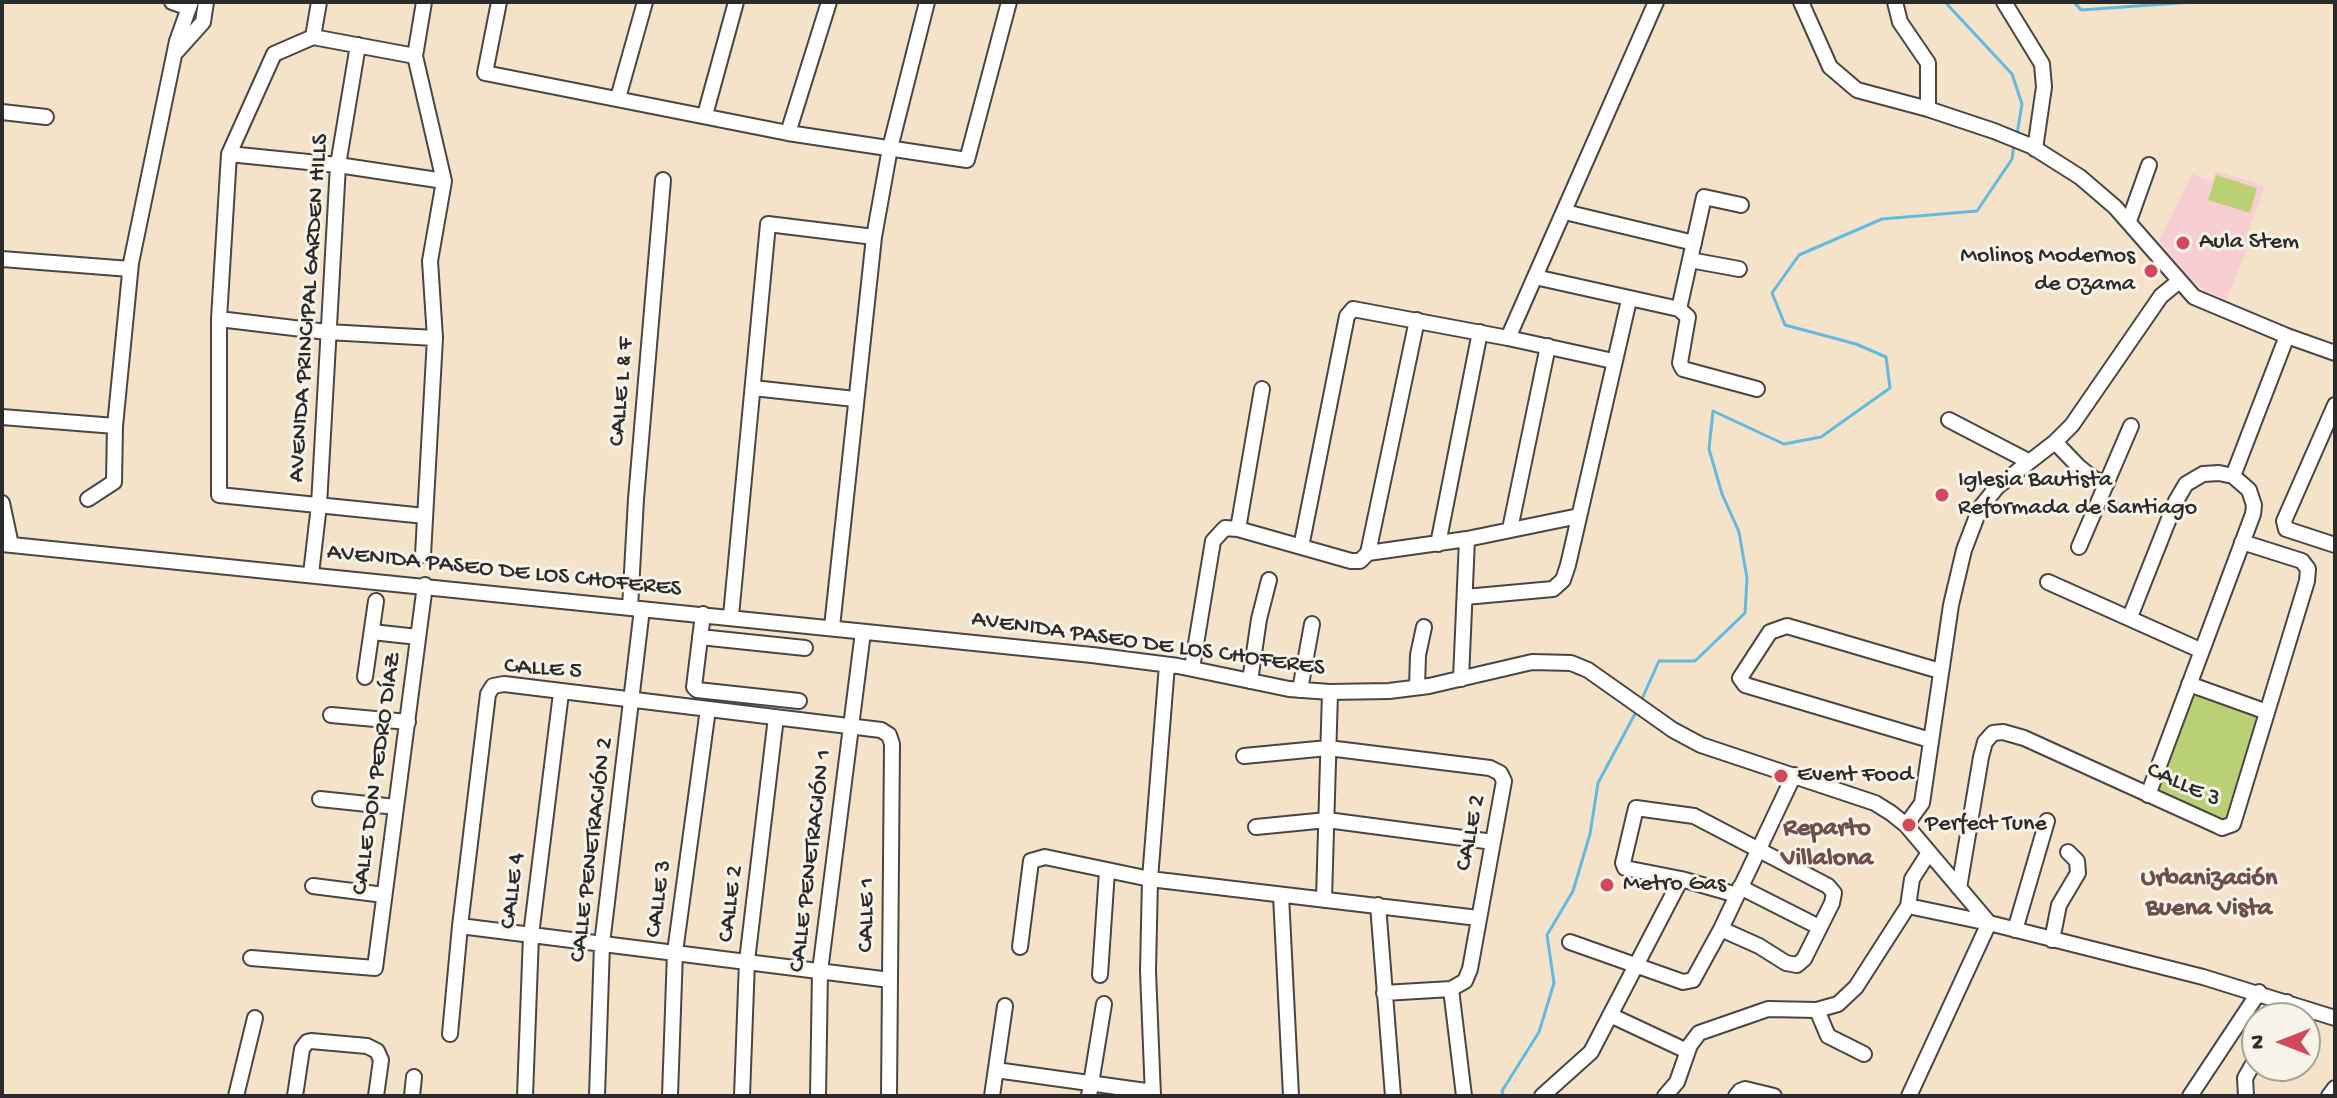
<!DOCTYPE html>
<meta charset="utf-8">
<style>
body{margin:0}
#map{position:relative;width:2337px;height:1098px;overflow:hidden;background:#f4e2c9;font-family:"Gochi Hand",sans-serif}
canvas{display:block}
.frame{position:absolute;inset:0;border:4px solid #2b2b2b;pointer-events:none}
.north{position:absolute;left:2241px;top:1002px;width:80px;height:80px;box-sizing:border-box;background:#f7f3e8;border:2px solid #a5a39c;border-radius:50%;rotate:270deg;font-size:22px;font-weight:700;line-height:32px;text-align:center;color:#2b2b2b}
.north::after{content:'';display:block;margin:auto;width:28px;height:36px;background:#d1495b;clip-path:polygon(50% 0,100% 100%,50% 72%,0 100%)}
</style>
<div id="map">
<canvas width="2337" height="1098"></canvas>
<div class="frame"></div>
<div class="north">N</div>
</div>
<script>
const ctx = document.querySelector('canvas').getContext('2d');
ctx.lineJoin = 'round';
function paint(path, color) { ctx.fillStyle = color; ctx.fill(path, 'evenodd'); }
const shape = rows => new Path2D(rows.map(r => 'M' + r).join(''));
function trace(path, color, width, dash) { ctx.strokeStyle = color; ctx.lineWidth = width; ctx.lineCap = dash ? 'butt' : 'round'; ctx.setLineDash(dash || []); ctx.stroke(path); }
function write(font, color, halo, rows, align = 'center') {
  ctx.font = font + ' "Gochi Hand",sans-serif'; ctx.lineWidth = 6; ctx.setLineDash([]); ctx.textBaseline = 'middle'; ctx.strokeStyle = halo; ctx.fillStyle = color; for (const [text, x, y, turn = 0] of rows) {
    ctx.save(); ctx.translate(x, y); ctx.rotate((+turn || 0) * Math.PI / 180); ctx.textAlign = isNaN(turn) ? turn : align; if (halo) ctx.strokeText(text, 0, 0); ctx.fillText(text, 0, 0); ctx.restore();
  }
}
paint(shape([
 [2216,171,2265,186,2247,234,2252,236,2226,301,2200,287,2183,272,2159,240,2192,174,2212,181]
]), '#f7cfd2');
paint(shape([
 [2216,175,2257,188,2250,213,2208,200],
 [2195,693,2258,713,2261,717,2234,817,2222,821,2158,794,2156,789,2190,696]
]), '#b9d074');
trace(shape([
 [1945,2,2012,74,2022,104,2017,134],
 [2074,2,2081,10,2193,2],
 [1641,701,1659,661,1695,661,1745,613,1747,578,1739,532,1722,494,1709,449,1713,411,1784,444,1821,437,1890,388,1886,357,1856,344,1785,325,1772,293,1799,255,1882,219,1977,211,2012,159,2014,145],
 [1503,1096,1502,1091,1539,1032,1554,983,1547,935,1573,891,1590,834,1598,783,1636,712]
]), '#63bae0', 3);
const minor = shape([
 [172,2,189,8],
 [499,2,485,73,788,133,967,160,1009,2],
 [1801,2,1830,67,1857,90,1928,109,1994,131,2031,146,2080,177,2115,207,2194,297,2287,336,2335,353],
 [1895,2,1900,22,1928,63,1928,109],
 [2004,2,2042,64,2044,87,2035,149],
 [313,37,319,2],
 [177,51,203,22,206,2],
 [415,56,313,37,274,54,229,154,219,319,219,495,425,516],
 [618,98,645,2],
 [2,112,46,117],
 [705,115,736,2],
 [788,133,829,2],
 [229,154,338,165,444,181],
 [1565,212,1694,243],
 [2129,221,2149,165],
 [2,259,130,269],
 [1690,260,1739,269],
 [1535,277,1679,309,1688,317,1680,363,1683,369,1757,389],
 [1679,309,1704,197,1741,205],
 [219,319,327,332,435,338],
 [1508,338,1656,2],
 [753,388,855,399],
 [2335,405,2284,521,2286,529,2335,545],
 [2,417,115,426],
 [1949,420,2028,461],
 [2055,442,2079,467,2094,479,2107,483],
 [88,499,114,482,115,426,131,263,177,41,191,2],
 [2,503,11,545],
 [1238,529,1262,389],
 [1510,529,1548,346],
 [2,544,1092,655,1178,666,1289,689,1330,692,1389,691,1429,686,1532,662,1571,663,1588,670,1673,730,1701,745,1875,803,1891,813,1906,825,1989,923],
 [1438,544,1480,332],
 [1301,547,1347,316,1353,309,1508,338,1613,361],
 [2079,547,2131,426],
 [1368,553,1467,539,1579,516],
 [423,555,435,338,430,261,444,181,415,56,424,2],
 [311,574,319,505,338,165,358,45],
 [2048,582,2200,650],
 [1465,597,1553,589,1563,580,1568,565,1629,300],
 [630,608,636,499,663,180],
 [703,614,694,687,697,690,799,701],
 [731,616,768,224,874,237],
 [2130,617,2176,501,2186,484,2203,474,2219,473,2233,476,2287,336],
 [832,627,874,237,890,148,927,2],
 [372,632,418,637],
 [700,637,805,648],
 [1192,668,1213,541,1225,528,1238,529,1351,561,1360,561,1368,553,1417,320],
 [365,677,376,601],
 [1461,679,1467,539],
 [1250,681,1259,619,1269,580],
 [2189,684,2267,712],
 [1417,687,1418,655,1424,627],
 [1300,690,1312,624],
 [331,715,408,722],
 [1930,740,1745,685,1740,678,1770,632,1787,626,1940,671],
 [1244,756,1328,748,1490,768,1500,773,1504,781,1470,969,1465,981,1451,989,1384,993],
 [2148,795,2253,514,2254,505,2249,490,2233,476],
 [320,799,396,807],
 [1906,825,1922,803,1951,605,1964,550,1980,508,1997,487,2055,442,2072,425,2161,296,2178,282],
 [1256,827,1327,820,1493,842],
 [313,886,384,895],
 [1740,887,1819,927],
 [1959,888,1981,757,1985,742,1993,733,2003,732,2024,738,2218,826,2222,828,2233,824,2307,581,2308,569,2302,561,2242,542],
 [1281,895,1291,1096],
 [1324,900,1330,692],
 [1378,905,1393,1096],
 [1908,906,1912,879,1928,854],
 [460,926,890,980],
 [1721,929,1759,946,1786,963,1797,965,1804,959,1832,903,1834,893,1828,886,1694,816,1636,808,1623,863,1625,868,1681,879,1737,895],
 [2015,930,2047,821],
 [2052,940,2059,905,2078,873,2077,861,2068,852],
 [1570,942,1683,982,1693,980,1721,929,1794,775],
 [1020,947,1031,861,1045,857,1150,879,1478,918],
 [251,958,375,968,425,585],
 [1100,975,1107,871],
 [1451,989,1464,1096],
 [1817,1010,1828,1036,1864,1054],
 [1610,1015,1687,1051],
 [2278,1018,2287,1002],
 [450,1034,460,926,488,694,493,686,504,684,881,730,889,735,892,744,889,1096],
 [996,1070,1153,1092],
 [236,1096,255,1018],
 [295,1096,302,1049,307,1042,311,1041,367,1046,377,1051,381,1060,376,1096],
 [412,1096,414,1077],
 [525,1096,531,935,561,693],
 [597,1096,602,944,642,609],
 [670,1096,675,952,708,709],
 [742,1096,747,961,776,717],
 [818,1096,820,971,863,632],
 [992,1096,1005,1006],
 [1089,1096,1104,1004],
 [1153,1096,1148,971,1150,879,1167,665],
 [1542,1096,1591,1052,1681,879],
 [1665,1096,1677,1082,1690,1045,1699,1033,1768,1009,1817,1010,1838,1004,1856,987,1908,906,1989,923,2203,977,2335,1018],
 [1736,1096,1740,1091,1745,1089,1774,1096],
 [1909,1096,1989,923],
 [2190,1096,2259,992],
 [2246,1096,2245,1078,2257,1057],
 [2329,1096,2335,1088]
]);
trace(minor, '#494643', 18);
trace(minor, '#fff', 14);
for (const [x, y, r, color] of [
 [2183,243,8,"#d1495b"],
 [2151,271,8,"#d1495b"],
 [1942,495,8,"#d1495b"],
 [1781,776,8,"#d1495b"],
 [1909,825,8,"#d1495b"],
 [1607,885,8,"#d1495b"]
]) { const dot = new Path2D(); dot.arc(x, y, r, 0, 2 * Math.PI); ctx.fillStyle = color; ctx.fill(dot); trace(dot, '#f7f3e8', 3); }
write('24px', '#2b2b2b', '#f7f3e8', [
 ["Aula Stem",2199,243],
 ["Molinos Modernos",2135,257,"right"],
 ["de Ozama",2135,285,"right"],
 ["Iglesia Bautista",1958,481],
 ["Reformada de Santiago",1958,509],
 ["Event Food",1797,776],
 ["Perfect Tune",1925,825],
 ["Metro Gas",1623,885]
], 'left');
write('24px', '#2b2b2b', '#f7f3e8', [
 ["AVENIDA PRINCIPAL GARDEN HILLS",310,308,-86],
 ["CALLE L & F",623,392,-85],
 ["AVENIDA PASEO DE LOS CHOFERES",504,572,6],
 ["AVENIDA PASEO DE LOS CHOFERES",1148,645,8],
 ["CALLE 5",543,670,4],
 ["CALLE DON PEDRO DÍAZ",378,774,-82],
 ["CALLE 3",2183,786,24],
 ["CALLE 2",1472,833,-79],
 ["CALLE PENETRACIÓN 2",593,850,-83],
 ["CALLE PENETRACIÓN 1",812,861,-83],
 ["CALLE 4",514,891,-83],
 ["CALLE 3",660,899,-82],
 ["CALLE 2",732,904,-83],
 ["CALLE 1",868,915,-89]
]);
write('bold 26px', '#6d4e4b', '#f7f3e8', [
 ["Reparto",1827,830],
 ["Villalona",1827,860],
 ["Urbanización",2209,880],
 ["Buena Vista",2209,910]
]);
</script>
